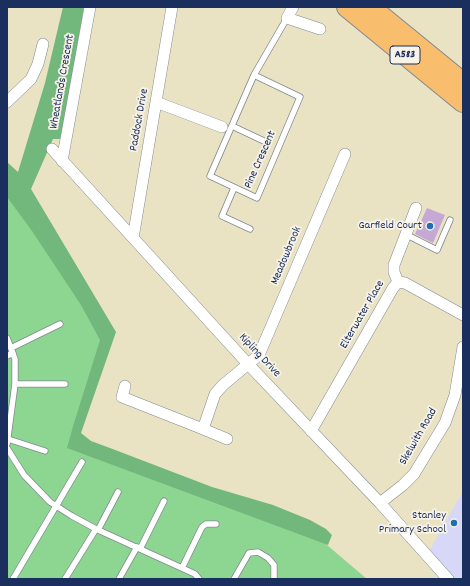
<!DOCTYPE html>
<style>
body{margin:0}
#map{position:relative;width:470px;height:586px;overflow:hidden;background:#eae3c3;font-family:Dekko,sans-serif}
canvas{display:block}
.frame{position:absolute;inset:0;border:8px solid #1b2f5e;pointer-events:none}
</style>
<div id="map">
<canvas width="470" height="586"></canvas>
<div class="frame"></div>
</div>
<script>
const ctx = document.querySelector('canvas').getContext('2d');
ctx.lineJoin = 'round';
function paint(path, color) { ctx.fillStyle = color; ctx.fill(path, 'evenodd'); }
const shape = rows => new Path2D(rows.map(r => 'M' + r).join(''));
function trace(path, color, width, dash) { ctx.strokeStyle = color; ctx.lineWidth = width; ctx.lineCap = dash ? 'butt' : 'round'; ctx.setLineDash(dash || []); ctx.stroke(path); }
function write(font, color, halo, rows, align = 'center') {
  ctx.font = font + ' Dekko,sans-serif'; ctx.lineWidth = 3.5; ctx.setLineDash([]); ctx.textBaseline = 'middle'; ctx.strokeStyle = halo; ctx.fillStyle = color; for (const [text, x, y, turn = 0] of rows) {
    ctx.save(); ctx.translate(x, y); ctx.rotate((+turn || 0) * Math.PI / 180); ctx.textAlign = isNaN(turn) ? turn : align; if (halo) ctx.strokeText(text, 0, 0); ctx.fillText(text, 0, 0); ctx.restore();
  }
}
paint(shape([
 [463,491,463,579,448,579,427,555]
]), '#d7d7f8');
paint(shape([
 [7,181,112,335,74,445,314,534,367,579,7,579]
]), '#8dd692');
paint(shape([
 [63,7,84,7,61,139,53,139,31,189,116,332,81,433,91,441,110,448,212,487,273,505,310,520,326,529,332,535,328,545,67,448,74,423,100,340,81,305,32,231,7,197,7,162,18,172,45,83]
]), '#72b77c');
paint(shape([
 [427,208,445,215,433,243,415,234]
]), '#c6a8d6');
const lane = shape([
 [254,75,300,97,257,198,210,176,254,75,287,18],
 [232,126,266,142],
 [234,188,222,216,250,229],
 [405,234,437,250,450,220],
 [7,338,15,359,15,384,7,444],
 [11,348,60,324],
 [7,356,13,353],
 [15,384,65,384],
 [8,439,45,451],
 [7,448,24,475,50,502,72,516,96,529,195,574,199,579],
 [98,530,118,492],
 [140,549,164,501],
 [182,568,202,527,206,524,216,524],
 [13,579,82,462],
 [65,579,96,529],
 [119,579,137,547],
 [234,579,249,553,258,552,268,558,274,565,274,579]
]);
const street = shape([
 [293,7,287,18,320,29],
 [7,102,31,79,38,64,43,44],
 [156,102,222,127],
 [52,149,248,364,380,503,448,579],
 [62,161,90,7],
 [133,238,172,7],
 [398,282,394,272,394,265,416,208],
 [398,282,405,283,463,315],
 [125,386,122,397,203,429,215,394,223,385,259,355,345,154],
 [203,429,227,439],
 [311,431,393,288,398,282],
 [380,503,403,485,414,474,445,423,455,395,463,347]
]);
const highway = shape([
 [347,7,463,102],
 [370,7,463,83]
]);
trace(lane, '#828990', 7);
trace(street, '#828990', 12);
trace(highway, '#828990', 22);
trace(lane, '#fff', 5.5);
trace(street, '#fff', 11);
trace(highway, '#f9be6d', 20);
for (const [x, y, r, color] of [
 [430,226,4,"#1f6fb2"],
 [454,523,4,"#1f6fb2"]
]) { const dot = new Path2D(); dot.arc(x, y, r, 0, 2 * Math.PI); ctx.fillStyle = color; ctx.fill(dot); trace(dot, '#f7f3e8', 1.5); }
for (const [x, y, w] of [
 [405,55,30]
]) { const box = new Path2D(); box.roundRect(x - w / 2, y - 9, w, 18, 3); ctx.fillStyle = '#f7f3e8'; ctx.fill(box); trace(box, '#1b2f5e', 1); }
write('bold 11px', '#1b2f5e', null, [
 ["A583",405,55]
]);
write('12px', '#1b2f5e', '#f7f3e8', [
 ["Wheatlands Crescent",63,82,-80],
 ["Paddock Drive",140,120,-80],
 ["Pine Crescent",261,160,-66],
 ["Meadowbrook",287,256,-67],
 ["Elterwater Place",363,315,-60],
 ["Kipling Drive",259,356,47],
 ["Skelwith Road",419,437,-60]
]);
write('12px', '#1b2f5e', '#f7f3e8', [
 ["Garfield Court",422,226],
 ["Stanley",446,516],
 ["Primary School",446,530]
], 'right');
</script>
